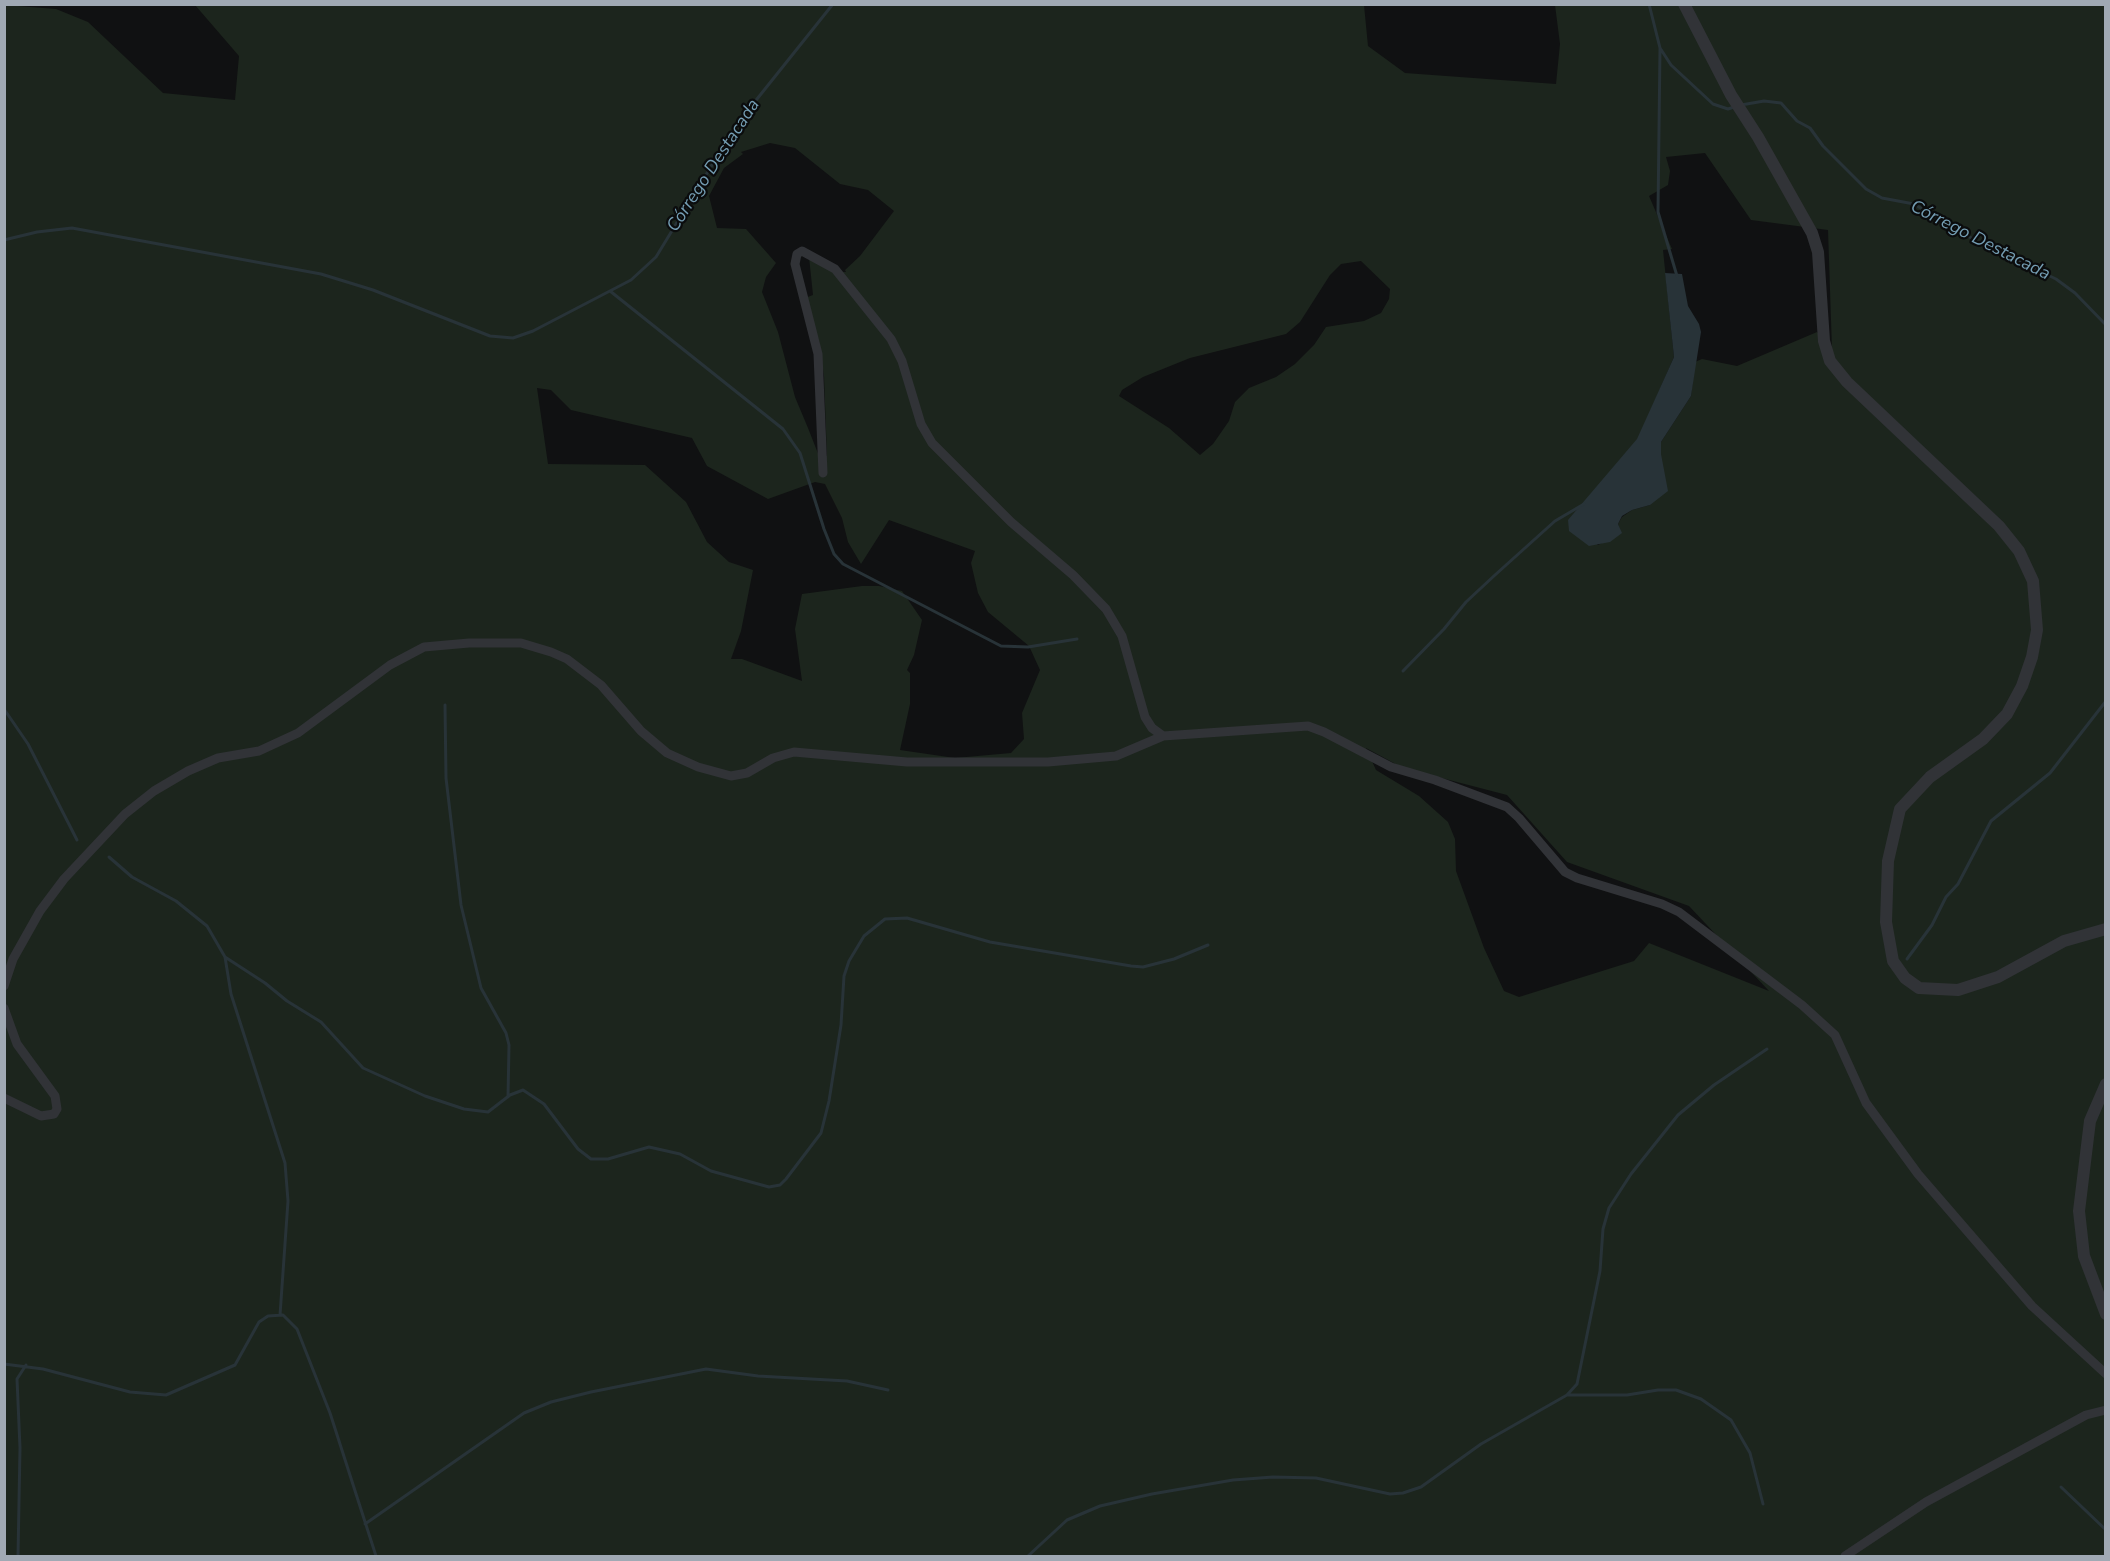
<!DOCTYPE html>
<meta charset="utf-8">
<style>
body{margin:0}
#map{position:relative;width:2110px;height:1561px;overflow:hidden;background:#101112;font-family:"Nunito Sans",sans-serif}
canvas{display:block}
.frame{position:absolute;inset:0;border:6px solid #a0a9b4;pointer-events:none}
</style>
<div id="map">
<canvas width="2110" height="1561"></canvas>
<div class="frame"></div>
</div>
<script>
const ctx = document.querySelector('canvas').getContext('2d');
ctx.lineJoin = 'round';
function paint(path, color) { ctx.fillStyle = color; ctx.fill(path, 'evenodd'); }
const shape = rows => new Path2D(rows.map(r => 'M' + r).join(''));
function trace(path, color, width, dash) { ctx.strokeStyle = color; ctx.lineWidth = width; ctx.lineCap = dash ? 'butt' : 'round'; ctx.setLineDash(dash || []); ctx.stroke(path); }
function write(font, color, halo, rows, align = 'center') {
  ctx.font = font + ' "Nunito Sans",sans-serif'; ctx.lineWidth = 4.5; ctx.setLineDash([]); ctx.textBaseline = 'middle'; ctx.strokeStyle = halo; ctx.fillStyle = color; for (const [text, x, y, turn = 0] of rows) {
    ctx.save(); ctx.translate(x, y); ctx.rotate((+turn || 0) * Math.PI / 180); ctx.textAlign = isNaN(turn) ? turn : align; if (halo) ctx.strokeText(text, 0, 0); ctx.fillText(text, 0, 0); ctx.restore();
  }
}
paint(shape([
 [5,5,56,9,88,22,163,93,235,100,239,56,195,5,1364,5,1368,46,1405,73,1556,84,1560,44,1555,5,2105,5,2105,1556,5,1556],
 [770,143,795,148,840,184,868,190,894,211,860,256,845,270,846,272,834,272,809,257,813,295,805,298,819,341,824,376,827,456,819,456,808,428,795,397,778,332,762,292,766,277,776,263,746,229,717,228,709,196,724,168,743,154,741,152],
 [1705,153,1751,220,1828,230,1832,350,1817,332,1737,366,1702,359,1695,362,1691,396,1661,442,1650,505,1632,510,1622,517,1618,524,1621,533,1598,545,1569,521,1638,439,1674,357,1663,250,1672,249,1649,196,1668,185,1670,171,1666,157],
 [1361,261,1390,289,1389,299,1381,313,1364,321,1326,327,1314,345,1295,364,1276,377,1249,388,1235,402,1229,421,1213,444,1200,455,1169,428,1119,396,1122,390,1143,377,1190,358,1286,334,1300,322,1330,275,1341,264],
 [537,388,551,390,571,410,692,438,707,466,768,499,815,482,825,484,842,518,848,542,861,564,889,520,975,551,971,563,978,593,988,612,1029,646,1040,670,1022,713,1024,739,1011,753,955,758,900,750,910,704,910,673,907,670,914,655,922,620,902,591,879,586,862,586,802,594,795,629,802,681,742,659,731,659,741,631,753,570,729,562,707,542,686,502,645,465,548,464],
 [1366,748,1403,768,1507,795,1567,862,1689,906,1769,991,1649,943,1634,961,1519,997,1504,991,1484,948,1456,871,1455,839,1448,822,1419,796,1376,770]
]), '#1c251d');
paint(shape([
 [1665,273,1682,274,1688,306,1699,324,1701,332,1691,396,1661,442,1661,454,1668,491,1650,505,1632,510,1622,516,1618,524,1622,533,1610,542,1589,546,1569,531,1568,520,1637,439,1674,357]
]), '#283338');
trace(shape([
 [1649,4,1660,48,1671,65,1713,104,1728,109,1734,107],
 [1660,48,1658,212,1677,276],
 [1741,105,1764,101,1781,103,1797,121,1810,128,1823,146,1866,189,1882,198,1914,204,1978,242,2056,279,2075,293,2106,325],
 [4,240,37,232,72,228,321,274,373,290,490,336,513,338,533,331,631,280,656,257,737,124,833,4],
 [610,291,783,429,800,453,824,529,834,554,843,564,1001,646,1028,647,1077,639],
 [1403,671,1444,629,1466,602,1495,575,1555,521,1584,504],
 [445,705,446,778,461,905,481,988,506,1033,509,1045,508,1097],
 [4,709,28,744,77,840],
 [109,857,132,877,176,901,207,926,225,957,231,994,285,1163,288,1201,280,1315],
 [225,957,265,983,287,1001,321,1022,363,1068,425,1096,464,1109,488,1112,510,1095,523,1090,544,1104,578,1149,591,1159,608,1159,649,1147,680,1154,711,1171,769,1187,780,1185,786,1179,821,1133,829,1101,841,1025,844,976,849,961,864,936,885,919,907,918,990,942,1131,966,1143,967,1174,959,1208,945],
 [1907,959,1932,925,1946,897,1958,884,1991,821,2050,773,2106,701],
 [4,1364,43,1369,130,1392,166,1395,235,1365,259,1322,268,1316,283,1315,297,1329,330,1413,376,1556],
 [1568,1395,1627,1395,1658,1390,1676,1390,1701,1399,1731,1420,1750,1453,1763,1504],
 [2061,1487,2106,1530],
 [365,1524,524,1413,551,1402,591,1392,706,1369,758,1376,847,1381,888,1390],
 [18,1556,20,1448,17,1379,26,1365],
 [1028,1556,1067,1520,1100,1506,1152,1494,1233,1480,1273,1477,1316,1478,1390,1494,1403,1493,1421,1487,1481,1444,1567,1395,1577,1384,1600,1271,1603,1229,1609,1208,1631,1174,1678,1115,1714,1085,1767,1049]
]), '#283338', 3);
trace(shape([
 [823,473,818,354,795,264,797,254,802,251,835,269,891,339,902,361,921,424,932,443,1011,522,1073,575,1106,609,1122,636,1145,717,1152,728,1163,736],
 [4,986,13,959,40,911,64,879,125,814,154,791,188,771,218,758,259,751,298,733,390,665,424,647,469,643,521,643,551,652,567,659,601,685,641,731,667,753,698,767,731,776,747,773,773,758,794,752,907,762,1048,762,1116,756,1163,736,1308,726,1324,732,1391,767,1435,780,1507,807,1519,818,1565,872,1577,878,1662,904,1679,912,1802,1005,1835,1035,1866,1103,1918,1174,2032,1306,2106,1374],
 [4,1008,17,1044,55,1096,57,1109,54,1114,41,1116,4,1098],
 [1845,1556,1926,1502,2086,1415,2106,1410]
]), '#313337', 9);
trace(shape([
 [1684,4,1731,95,1758,137,1812,233,1818,252,1824,341,1830,361,1847,382,1999,526,2019,551,2033,581,2037,630,2032,657,2022,686,2007,714,1983,739,1930,777,1900,809,1888,861,1886,922,1893,961,1905,978,1919,988,1958,990,1998,977,2064,941,2106,929],
 [2106,1084,2090,1121,2079,1211,2084,1256,2106,1314]
]), '#313337', 12);
write('italic 18px', '#749db3', '#0b0c0d', [
 ["Córrego Destacada",714,166,-57],
 ["Córrego Destacada",1980,241,27]
]);
</script>
